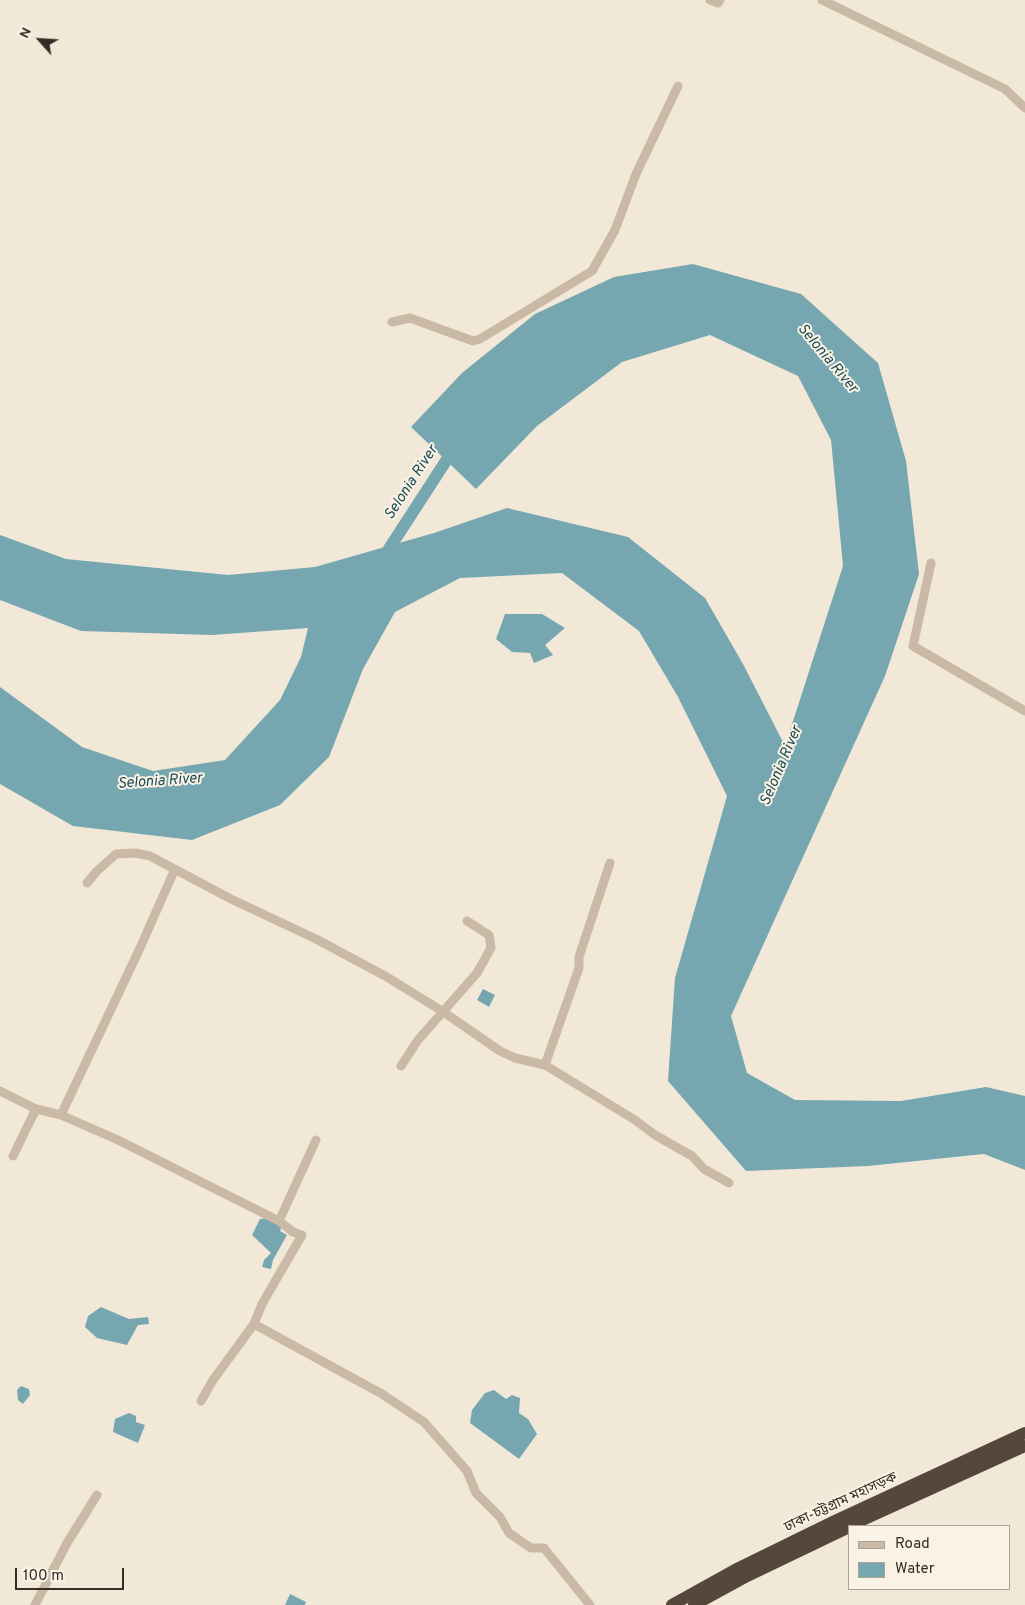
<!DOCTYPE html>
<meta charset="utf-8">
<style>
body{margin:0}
#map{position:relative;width:1025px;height:1605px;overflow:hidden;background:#f2e8d8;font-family:Overpass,sans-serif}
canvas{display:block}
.legend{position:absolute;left:848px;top:1525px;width:162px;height:65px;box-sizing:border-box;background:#faf2e4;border:1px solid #aba398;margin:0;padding:6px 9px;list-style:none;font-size:15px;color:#352c26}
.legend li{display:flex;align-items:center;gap:10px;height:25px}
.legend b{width:25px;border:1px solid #aba398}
.north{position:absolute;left:15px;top:15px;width:50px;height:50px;-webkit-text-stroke:4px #faf2e4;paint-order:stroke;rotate:296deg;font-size:14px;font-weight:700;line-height:20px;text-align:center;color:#352c26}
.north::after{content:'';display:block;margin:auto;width:18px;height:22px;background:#352c26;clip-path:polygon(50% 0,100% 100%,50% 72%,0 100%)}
.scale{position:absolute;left:15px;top:1568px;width:109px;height:22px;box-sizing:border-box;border:2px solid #352c26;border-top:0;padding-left:6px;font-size:15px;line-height:18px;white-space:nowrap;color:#352c26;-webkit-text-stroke:4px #faf2e4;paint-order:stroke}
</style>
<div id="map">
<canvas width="1025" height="1605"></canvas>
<ul class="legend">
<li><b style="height:6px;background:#cab9a4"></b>Road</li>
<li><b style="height:14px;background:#76a7b0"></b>Water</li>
</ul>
<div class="north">N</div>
<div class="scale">100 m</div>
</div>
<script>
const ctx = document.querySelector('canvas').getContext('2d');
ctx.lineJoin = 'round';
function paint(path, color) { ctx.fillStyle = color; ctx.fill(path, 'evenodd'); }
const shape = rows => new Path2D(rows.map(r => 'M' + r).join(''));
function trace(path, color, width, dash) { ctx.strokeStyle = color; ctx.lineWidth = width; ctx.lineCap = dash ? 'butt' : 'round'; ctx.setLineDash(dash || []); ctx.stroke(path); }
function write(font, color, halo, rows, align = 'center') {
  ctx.font = font + ' Overpass,"Noto Sans Bengali",sans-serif'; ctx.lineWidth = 4; ctx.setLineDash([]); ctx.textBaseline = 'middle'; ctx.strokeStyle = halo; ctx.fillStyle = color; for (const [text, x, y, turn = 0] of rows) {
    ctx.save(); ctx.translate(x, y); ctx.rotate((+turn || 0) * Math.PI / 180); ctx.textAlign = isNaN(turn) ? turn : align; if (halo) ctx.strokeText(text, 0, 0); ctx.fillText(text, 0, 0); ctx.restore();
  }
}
paint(shape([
 [693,264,801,294,878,363,906,461,919,574,885,676,731,1016,747,1073,795,1100,901,1101,986,1087,1025,1096,1025,1170,984,1154,868,1166,746,1171,668,1081,675,978,727,796,678,697,639,631,562,573,460,578,395,612,363,669,329,757,280,805,192,840,73,826,0,784,0,687,82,747,153,771,225,760,280,700,301,657,308,628,212,635,81,631,0,600,0,535,66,559,228,575,315,567,434,533,507,508,628,537,705,598,743,664,785,746,843,566,831,440,798,376,710,335,622,362,537,426,476,489,411,427,462,373,535,314,614,277],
 [505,614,542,614,565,628,545,645,553,655,534,663,530,653,512,652,496,639],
 [483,989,495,995,489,1007,477,1000],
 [267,1218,282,1226,280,1231,287,1235,273,1260,271,1269,262,1267,264,1260,271,1253,252,1235,260,1219],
 [101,1307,129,1319,148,1317,149,1324,138,1325,127,1345,97,1338,85,1327,88,1316],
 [21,1386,29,1389,30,1395,23,1404,18,1400,17,1390],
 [494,1390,506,1399,512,1395,520,1398,519,1413,528,1419,537,1434,519,1459,470,1423,472,1410,485,1393],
 [129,1413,136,1416,136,1422,145,1425,138,1443,113,1432,115,1419],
 [290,1594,306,1602,305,1605,285,1605]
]), '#76a7b0');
trace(shape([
 [383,558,455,447]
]), '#76a7b0', 12);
trace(shape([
 [710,0,718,3,720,0],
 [822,0,1005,89,1025,108],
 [392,322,410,318,473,341,480,339,592,271,615,230,636,174,678,86],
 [931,563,913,646,1025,711],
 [87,883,97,871,116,854,135,853,150,856,231,899,316,939,387,977,442,1011,500,1051,515,1058,545,1065,635,1120,655,1135,692,1156,704,1169,729,1183],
 [545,1065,579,968,579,957,610,863],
 [401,1066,418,1040,477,973,491,948,489,935,467,921],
 [0,1091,36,1109,61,1115,118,1140,279,1221,293,1232,302,1235,262,1304,254,1324,213,1380,201,1401],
 [61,1115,140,948,175,869],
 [13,1156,36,1109],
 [279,1221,316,1140],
 [254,1324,382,1394,424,1422,467,1471,476,1493,500,1517,509,1533,531,1548,544,1548,590,1605],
 [35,1605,67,1543,97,1495]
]), '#cab9a4', 9);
trace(shape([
 [849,1526,1025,1446],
 [672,1605,735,1570,833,1522,1025,1433],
 [694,1605,747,1576,849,1527]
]), '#56473c', 12);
write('14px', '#352c26', '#faf2e4', [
 ["ঢাকা-চট্টগ্রাম মহাসড়ক",841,1503,-25]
]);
write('italic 15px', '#1a4c57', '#faf2e4', [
 ["Selonia River",827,359,50],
 ["Selonia River",412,483,-57],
 ["Selonia River",782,766,-67],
 ["Selonia River",160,782,-4]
]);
</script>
